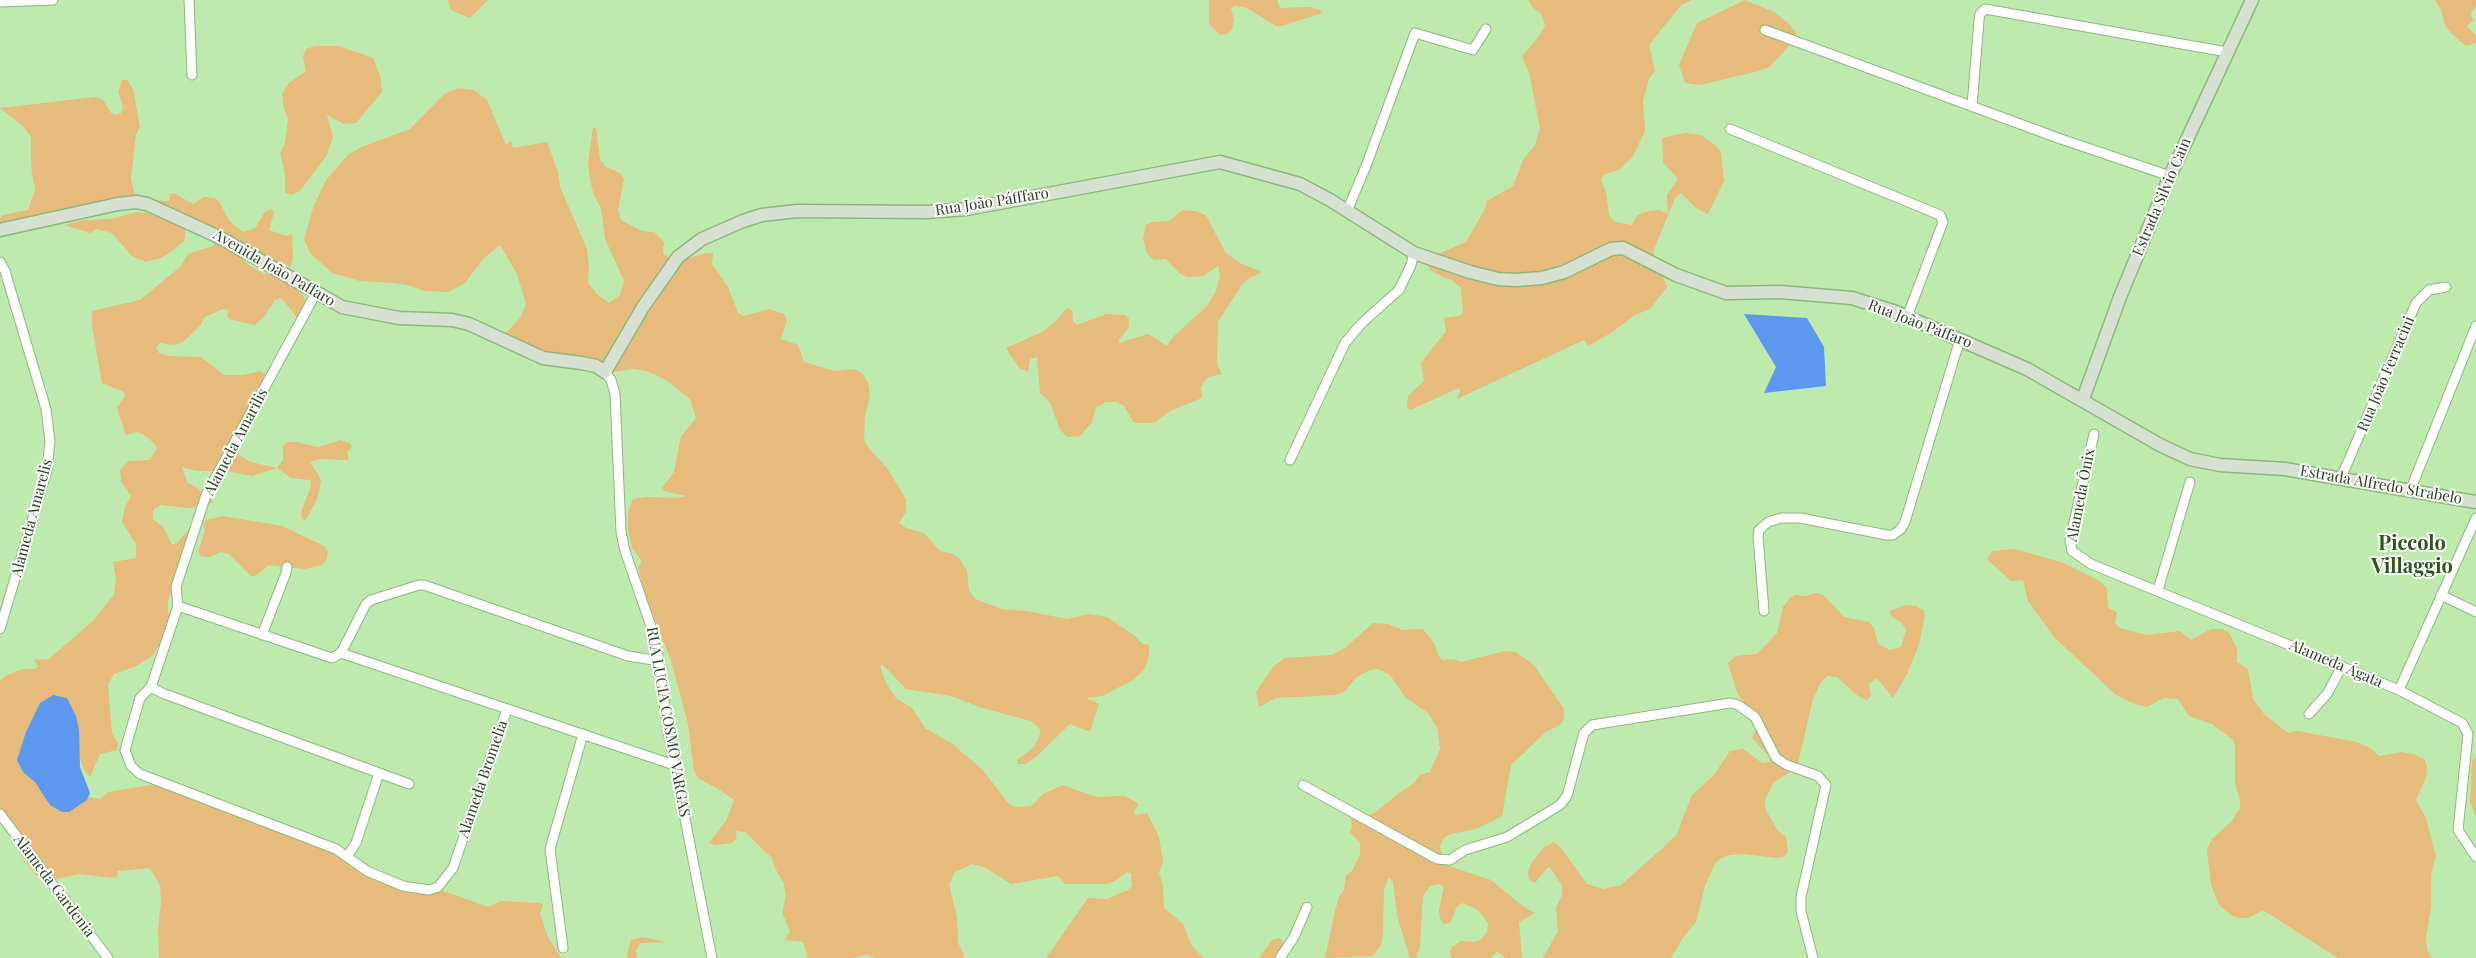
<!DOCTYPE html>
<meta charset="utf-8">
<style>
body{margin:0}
canvas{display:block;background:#beeaad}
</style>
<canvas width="2476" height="958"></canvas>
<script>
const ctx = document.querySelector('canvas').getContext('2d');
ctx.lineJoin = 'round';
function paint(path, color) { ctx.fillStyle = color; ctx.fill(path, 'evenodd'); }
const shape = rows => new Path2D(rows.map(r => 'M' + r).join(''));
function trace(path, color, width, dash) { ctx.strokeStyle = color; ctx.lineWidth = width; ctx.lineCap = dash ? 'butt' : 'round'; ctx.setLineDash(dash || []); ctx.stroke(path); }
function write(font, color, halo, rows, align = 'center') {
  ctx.font = font + ' "Playfair Display",serif'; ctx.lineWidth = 4; ctx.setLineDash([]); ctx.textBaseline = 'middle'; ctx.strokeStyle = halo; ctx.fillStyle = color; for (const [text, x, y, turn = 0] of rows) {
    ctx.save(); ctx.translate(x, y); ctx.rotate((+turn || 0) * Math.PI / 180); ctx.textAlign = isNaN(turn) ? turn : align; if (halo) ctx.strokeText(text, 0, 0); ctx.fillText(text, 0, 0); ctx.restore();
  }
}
paint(shape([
 [448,0,488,0,470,18,451,10],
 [1209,0,1277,0,1280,8,1309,7,1320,10,1323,13,1278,27,1245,7,1234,6,1231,9,1234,19,1232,29,1227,34,1220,35,1209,24],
 [1528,0,1692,0,1681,5,1649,45,1655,71,1649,79,1643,101,1645,131,1633,156,1620,169,1604,175,1601,180,1606,192,1609,216,1615,222,1632,225,1638,215,1649,211,1660,210,1668,214,1667,195,1678,179,1663,162,1662,138,1685,133,1701,135,1715,145,1721,152,1724,181,1708,214,1696,208,1681,193,1675,198,1653,252,1667,287,1650,309,1635,315,1611,333,1588,346,1584,340,1457,399,1460,391,1459,388,1410,410,1407,407,1408,396,1424,381,1421,363,1446,331,1444,318,1459,316,1463,313,1461,288,1453,281,1431,271,1428,266,1438,254,1466,242,1484,211,1487,201,1513,186,1523,160,1535,145,1540,129,1530,76,1522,56,1538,38,1545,26,1541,13,1532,7],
 [1745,0,1774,12,1787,22,1796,33,1790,45,1769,67,1755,72,1700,85,1685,83,1679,65,1697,23],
 [2435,0,2476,0,2476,6,2471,13,2473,21,2467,26,2476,36,2476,43,2466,46,2452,34,2445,26,2441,10],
 [315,46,339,46,373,58,381,79,382,92,356,123,344,124,327,115,333,137,327,155,300,191,292,195,285,193,285,174,280,153,285,143,288,120,283,105,282,94,289,83,306,71,303,56,306,49],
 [122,80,127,80,133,89,140,127,136,135,131,178,134,193,148,199,165,201,170,200,170,194,174,193,193,204,204,197,215,198,219,201,229,221,243,232,255,228,265,212,272,209,274,213,269,230,286,236,292,234,293,256,291,267,236,249,234,252,249,265,263,273,284,278,299,288,305,300,304,309,298,319,284,301,280,298,275,300,264,317,255,325,229,319,227,316,229,310,223,309,205,317,200,326,183,342,174,345,160,343,156,348,159,353,168,356,201,357,224,375,244,375,260,371,265,374,265,378,255,392,248,415,230,455,239,455,251,462,277,468,283,460,283,446,287,442,296,442,318,447,341,440,349,443,352,447,347,452,349,460,320,459,310,462,319,476,321,482,317,499,306,520,302,519,301,512,311,486,310,480,291,478,277,468,252,476,227,471,197,471,182,467,188,483,199,489,214,502,205,506,188,508,160,505,153,510,153,519,164,528,172,545,177,543,192,526,184,559,168,600,168,611,173,627,151,657,134,667,114,674,108,685,112,733,118,744,117,750,100,754,90,777,83,768,67,716,84,796,100,799,108,792,163,783,348,855,362,868,420,890,436,888,488,907,501,901,541,903,543,905,540,914,548,937,561,958,159,958,158,929,161,902,160,885,150,868,118,871,117,876,114,878,78,874,52,880,37,876,23,858,0,819,0,681,7,675,23,669,35,669,38,666,34,660,49,659,94,620,114,594,116,579,113,562,136,558,136,544,122,522,125,507,131,496,121,481,120,470,128,461,150,460,157,449,155,444,143,434,137,432,126,435,117,408,125,396,124,392,102,383,92,326,92,311,140,300,180,267,188,254,213,246,217,241,186,229,184,241,171,252,161,258,146,262,132,256,112,233,96,229,91,233,64,225,84,220,111,219,136,212,148,213,169,220,151,204,0,227,0,218,3,215,28,210,35,190,31,166,31,137,24,127,0,108,95,97,103,100,111,113,117,115,121,113,123,107,118,91],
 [458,88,474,90,487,100,506,145,511,141,513,148,547,142,558,172,560,187,587,249,589,268,588,283,597,294,609,303,620,295,624,281,605,239,601,208,594,196,590,179,588,164,593,127,596,128,600,160,606,167,620,173,624,179,618,210,621,220,642,231,654,232,664,242,663,253,675,262,707,253,713,253,712,264,728,287,738,313,744,316,769,309,784,314,787,320,781,339,798,345,804,362,835,371,854,369,863,374,868,383,870,395,865,418,864,439,867,446,887,468,906,499,906,512,899,523,906,528,924,533,940,551,953,554,960,559,967,571,969,590,975,599,1002,609,1027,611,1067,619,1089,614,1107,617,1135,636,1143,644,1149,645,1149,656,1144,670,1133,680,1102,696,1086,698,1099,704,1090,732,1070,724,1037,756,1026,764,1018,764,1017,760,1034,747,1040,734,1040,729,1031,721,982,708,951,696,906,689,884,666,882,664,880,667,886,683,896,698,912,708,925,728,951,743,983,770,1007,802,1014,807,1031,806,1043,794,1063,785,1096,797,1125,796,1139,804,1133,812,1136,815,1147,813,1159,837,1163,862,1159,873,1163,885,1164,908,1183,924,1192,946,1204,958,1046,958,1088,898,1107,899,1128,890,1132,886,1131,873,1127,872,1115,881,1107,884,1065,884,1058,876,1011,884,986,868,972,864,955,872,949,884,957,918,958,942,965,958,876,958,867,955,851,958,808,958,803,942,785,940,790,931,782,912,786,896,784,884,775,868,772,858,745,832,735,831,737,838,732,843,716,845,709,843,726,821,734,800,717,788,699,779,694,771,688,724,671,660,645,595,638,567,642,562,632,547,628,531,628,512,633,499,645,497,679,498,686,496,664,491,662,488,674,472,681,436,696,418,690,399,666,380,647,371,634,369,598,374,553,363,502,337,520,318,526,304,517,274,500,245,484,258,464,284,448,292,424,291,408,285,393,283,360,281,332,273,310,253,304,239,314,205,326,180,349,154,362,147,410,129,444,94],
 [1183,210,1195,211,1206,215,1225,252,1240,263,1262,272,1249,278,1241,286,1218,322,1217,364,1222,374,1209,377,1203,383,1201,388,1202,398,1170,411,1154,423,1134,423,1124,406,1117,402,1106,402,1096,407,1092,422,1080,436,1068,437,1060,430,1050,402,1040,393,1037,357,1030,359,1028,372,1019,368,1006,348,1042,332,1054,323,1067,308,1072,310,1073,322,1077,325,1107,314,1125,315,1129,319,1129,327,1119,340,1119,343,1148,334,1167,346,1174,336,1207,306,1216,291,1220,276,1218,266,1203,276,1187,277,1179,273,1166,259,1154,260,1147,254,1143,238,1146,225,1152,222,1169,221],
 [222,516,282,526,324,546,328,552,326,560,322,565,304,569,269,565,255,576,251,576,229,554,221,552,210,557,200,556,199,549,205,530,202,524,206,520],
 [2015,549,2064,563,2098,580,2107,588,2108,608,2117,612,2115,623,2120,628,2147,635,2180,631,2191,640,2211,629,2222,629,2229,633,2237,648,2237,662,2248,669,2253,699,2264,714,2288,733,2297,731,2357,742,2370,748,2379,756,2401,752,2414,754,2424,759,2427,766,2426,777,2416,800,2426,818,2436,856,2431,874,2431,907,2426,937,2427,950,2432,958,2338,958,2266,912,2262,911,2248,918,2239,918,2231,915,2219,905,2211,885,2207,850,2212,839,2231,822,2240,808,2240,800,2235,783,2235,745,2232,739,2212,724,2189,716,2178,699,2164,698,2147,707,2132,703,2116,695,2054,637,2028,601,2023,580,2011,581,1987,559,1992,551],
 [1817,593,1823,595,1844,617,1869,622,1874,628,1878,644,1890,650,1901,647,1906,630,1902,623,1892,617,1889,611,1906,605,1916,606,1923,610,1925,615,1919,645,1907,674,1893,698,1877,678,1869,684,1871,696,1867,700,1858,696,1837,677,1827,676,1821,682,1813,699,1798,763,1792,771,1774,782,1765,800,1766,810,1771,819,1778,831,1786,837,1788,852,1784,857,1777,858,1743,854,1730,855,1721,858,1715,864,1705,886,1696,922,1684,936,1671,958,1543,958,1558,931,1556,908,1562,895,1562,886,1550,867,1547,868,1535,883,1529,880,1528,872,1531,864,1544,847,1554,842,1561,848,1587,884,1603,889,1621,885,1676,836,1692,795,1714,775,1730,751,1743,749,1762,763,1770,762,1769,756,1752,738,1756,729,1756,722,1737,692,1728,663,1736,656,1757,654,1777,633,1783,607,1790,598,1795,595,1806,596],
 [1373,623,1388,624,1402,630,1423,629,1434,643,1438,655,1442,660,1454,659,1461,662,1505,651,1516,652,1534,665,1564,709,1564,719,1560,725,1546,732,1511,765,1502,816,1476,829,1450,834,1444,838,1440,846,1443,859,1452,867,1491,880,1525,908,1535,913,1519,922,1522,958,1506,958,1497,951,1491,958,1452,958,1450,953,1452,947,1461,941,1473,942,1481,940,1487,932,1488,923,1478,910,1462,903,1457,907,1450,923,1444,924,1440,919,1439,910,1444,887,1440,884,1430,886,1423,896,1420,947,1416,958,1410,958,1398,919,1393,882,1389,877,1384,890,1383,934,1381,945,1373,956,1325,958,1335,911,1339,897,1344,890,1346,876,1352,871,1360,855,1360,843,1350,832,1352,827,1351,818,1357,820,1376,812,1399,793,1413,784,1420,775,1430,772,1440,749,1437,727,1428,713,1405,697,1390,675,1378,669,1370,670,1357,677,1344,692,1336,695,1276,698,1259,707,1256,692,1273,667,1285,658,1332,655,1346,647],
 [2476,757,2476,816,2470,802,2472,761],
 [642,937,667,942,640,943,636,951,638,958,626,958,631,940],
 [1279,938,1283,941,1280,958,1259,958,1272,940]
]), '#e6bb7b');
paint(shape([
 [1744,314,1807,318,1824,347,1826,386,1764,393,1776,367],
 [53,695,67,698,76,716,79,730,80,767,90,793,87,800,69,812,62,812,50,805,35,782,23,772,17,760,26,732,40,703]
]), '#5c98ee');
const street = shape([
 [189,0,192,75],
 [0,2,53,0],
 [1765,30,2058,138,2170,176],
 [1972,106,1979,20,1980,14,1985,9,2227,52],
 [1730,129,1940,215,1943,222,1907,317],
 [1347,211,1366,166,1415,33,1473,50,1486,29],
 [0,262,5,271,46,409,50,441,47,470,0,629],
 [316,293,206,495,176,587,178,606,151,687,140,698,125,750,131,766,140,774,336,849,367,871,403,886,429,890,438,887,453,868,507,709],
 [605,372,611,380,615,394,621,532,625,551,656,641,668,731,712,958],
 [2094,434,2070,540,2072,551,2091,564,2399,690,2462,723,2468,734,2458,830,2476,857],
 [1290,460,1345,343,1362,323,1399,290,1411,265,1414,253],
 [2341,478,2416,303,2429,290,2446,287],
 [2410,491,2476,326],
 [2158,590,2190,482],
 [2441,595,2476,612],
 [178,606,332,658,341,653,366,604,371,600,419,585,424,585,628,656,660,661],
 [1764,611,1758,536,1759,530,1768,522,1781,518,1800,518,1887,535,1893,535,1901,529,1905,522,1960,339],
 [262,635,286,573,287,567],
 [341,653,674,765],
 [151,687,162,693,409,784],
 [2399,690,2476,518],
 [2309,714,2327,694,2342,666],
 [1303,785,1437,859,1450,860,1465,850,1507,837,1560,805,1567,796,1584,733,1592,725,1730,703,1738,705,1755,717,1776,758,1787,765,1818,776,1826,785,1801,897,1801,911,1813,958],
 [0,814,108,958],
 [348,855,356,843,379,773],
 [563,948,550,849,583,734],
 [1280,958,1294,937,1307,907]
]);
const secondary = shape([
 [0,230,118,204,136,202,147,204,221,238,342,307,399,318,452,320,469,324,543,358,581,363,596,366,605,372,643,307,678,257,702,239,743,221,762,215,797,211,927,212,967,209,1220,162,1300,184,1330,200,1414,253,1470,272,1498,279,1516,280,1542,278,1564,272,1611,249,1623,248,1676,275,1726,293,1780,292,1852,298,1896,312,2027,369,2160,445,2190,459,2220,465,2285,469,2476,502],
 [2083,399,2120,297,2170,176,2252,0]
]);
trace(street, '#8eb87e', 11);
trace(secondary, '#8eb87e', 15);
trace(street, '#fff', 9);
trace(secondary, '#d6e1d1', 12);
write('15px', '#2e3f27', '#f9fdf7', [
 ["Estrada Silvio Cain",2162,197,-67],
 ["Rua João Páfffaro",992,202,-9],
 ["Avenida João Paffaro",274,268,30],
 ["Rua João Páffaro",1920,324,21],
 ["Rua João Ferracini",2386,374,-67],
 ["Alameda Amarilis",236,442,-62],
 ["Estrada Alfredo Strabelo",2381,485,10],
 ["Alameda Ônix",2081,495,-79],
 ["Alameda Amarelis",32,518,-75],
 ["Alameda Ágata",2336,664,23],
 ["RUA LUCIA COSMO VARGAS",668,722,80],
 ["Alameda Bromelia",483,779,-71],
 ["Alameda Gardenia",54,886,53]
]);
write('bold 20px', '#2f551f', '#f9fdf7', [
 ["Piccolo",2412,544],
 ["Villaggio",2412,567]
]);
</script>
